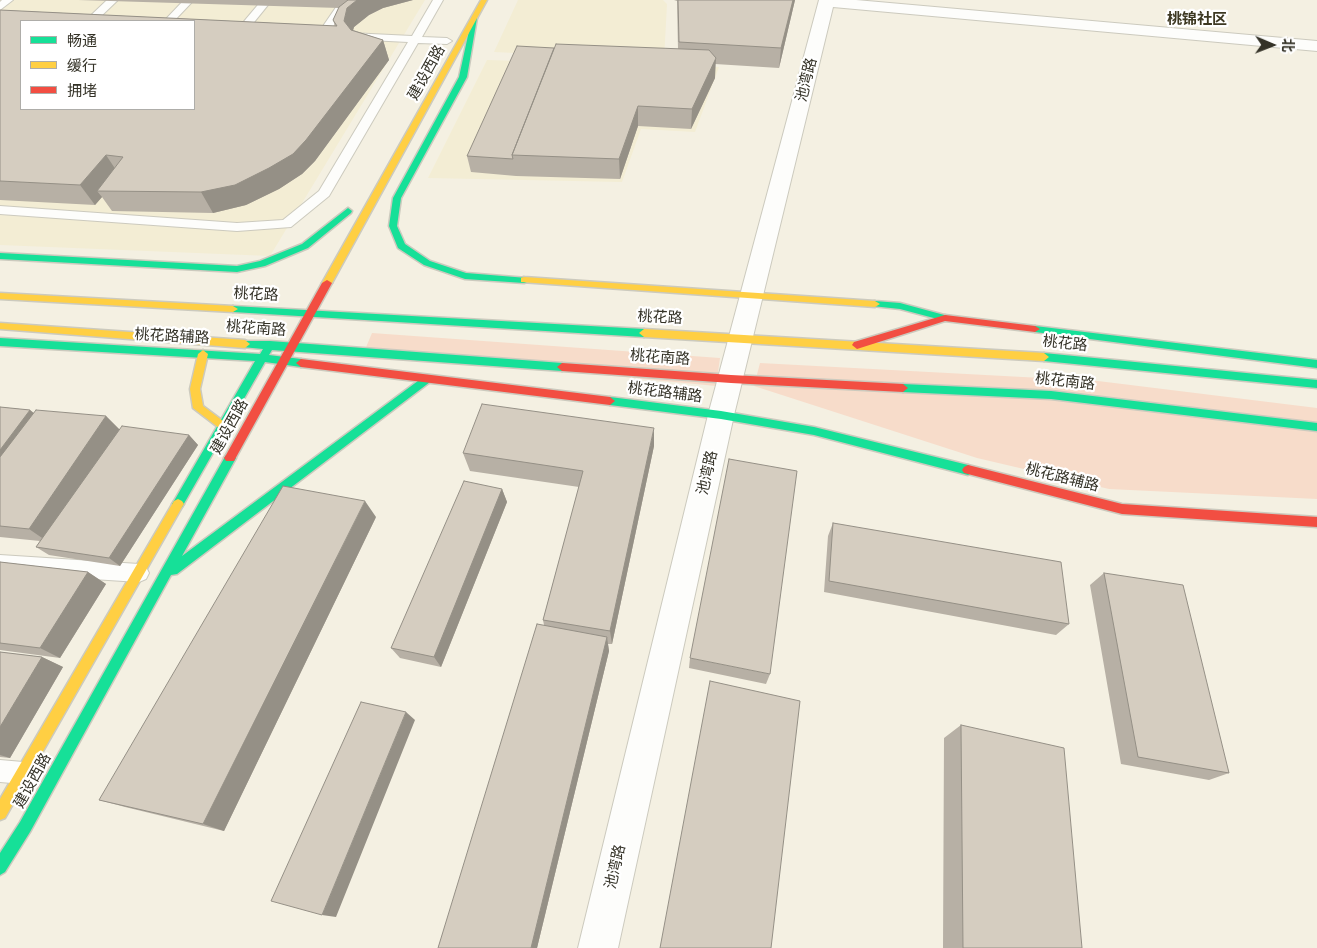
<!DOCTYPE html>
<meta charset="utf-8">
<style>
body{margin:0}
#map{position:relative;width:1317px;height:948px;overflow:hidden;background:#f4f0e2;font-family:"Times New Roman","Noto Sans SC",serif}
canvas{display:block}
.legend{position:absolute;left:20px;top:20px;width:175px;height:90px;box-sizing:border-box;background:#fff;border:1px solid #aeada9;margin:0;padding:6px 9px;list-style:none;font-size:15px;color:#343227}
.legend li{display:flex;align-items:center;gap:10px;height:25px}
.legend b{width:25px;border:1px solid #aeada9}
.north{position:absolute;left:1247px;top:20px;width:50px;height:50px;-webkit-text-stroke:4px #fff;paint-order:stroke;rotate:91deg;font-size:14px;font-weight:700;line-height:20px;text-align:center;color:#343227}
.north::after{content:'';display:block;margin:auto;width:18px;height:22px;background:#343227;clip-path:polygon(50% 0,100% 100%,50% 72%,0 100%)}
</style>
<div id="map">
<canvas width="1317" height="948"></canvas>
<ul class="legend">
<li><b style="height:6px;background:#16e098"></b>畅通</li>
<li><b style="height:6px;background:#ffcf43"></b>缓行</li>
<li><b style="height:6px;background:#f24e42"></b>拥堵</li>
</ul>
<div class="north">北</div>
</div>
<script>
const ctx = document.querySelector('canvas').getContext('2d');
ctx.lineJoin = 'round';
function paint(path, color) { ctx.fillStyle = color; ctx.fill(path, 'evenodd'); }
const shape = rows => new Path2D(rows.map(r => 'M' + r).join(''));
function trace(path, color, width, dash) { ctx.strokeStyle = color; ctx.lineWidth = width; ctx.lineCap = dash ? 'butt' : 'round'; ctx.setLineDash(dash || []); ctx.stroke(path); }
function write(font, color, halo, rows, align = 'center') {
  ctx.font = font + ' "Times New Roman","Noto Sans SC",serif'; ctx.lineWidth = 4.5; ctx.setLineDash([]); ctx.textBaseline = 'middle'; ctx.strokeStyle = halo; ctx.fillStyle = color; for (const [text, x, y, turn = 0] of rows) {
    ctx.save(); ctx.translate(x, y); ctx.rotate((+turn || 0) * Math.PI / 180); ctx.textAlign = isNaN(turn) ? turn : align; if (halo) ctx.strokeText(text, 0, 0); ctx.fillText(text, 0, 0); ctx.restore();
  }
}
paint(shape([
 [0,0,425,0,270,256,0,245],
 [21,21,194,21,194,109,21,109],
 [518,0,663,0,667,4,664,60,494,52],
 [487,60,719,67,695,132,641,129,622,182,428,178]
]), '#f3edd4');
paint(shape([
 [372,333,720,358,716,386,364,352],
 [760,363,1098,381,1317,408,1317,499,1109,489,977,458,754,386]
]), '#f7dcca');
const lane = shape([
 [2,0,13,0,0,10,0,2,2,0],
 [107,0,118,0,96,21,85,21,107,0],
 [184,0,194,0,174,21,164,21,184,0],
 [262,0,272,0,238,42,230,42,229,40,230,38,262,0],
 [341,0,351,0,319,47,311,47,310,45,341,0],
 [433,0,443,0,422,37,447,38,452,41,447,44,418,43,329,196,291,227,237,231,0,214,0,206,237,223,283,220,319,191,408,42,350,39,345,36,350,33,412,36,433,0],
 [0,555,139,564,146,567,149,573,146,579,139,582,0,573,0,555],
 [0,760,23,762,31,765,34,773,31,781,23,784,0,782,0,760]
]);
const street = shape([
 [819,0,856,0,1317,41,1317,51,833,7,734,415,618,948,578,948,708,415,819,0]
]);
const fast = shape([
 [472,17,477,18,467,77,401,198,397,226,405,244,430,261,466,273,527,278,527,282,524,283,465,279,424,265,398,248,389,226,393,198,459,77,472,17],
 [348,208,352,211,351,213,308,248,265,266,237,272,0,259,0,253,237,266,260,261,302,244,348,208],
 [875,301,900,303,948,316,950,318,945,321,900,309,872,306,872,302,875,301],
 [233,306,644,329,649,333,644,337,233,312,228,309,233,306],
 [1035,326,1317,360,1317,368,1035,332,1030,329,1035,326],
 [0,338,260,354,263,349,242,347,240,344,242,341,270,341,562,363,567,367,562,371,272,350,269,355,301,359,306,363,301,367,265,362,182,507,178,509,174,507,172,504,174,501,255,361,0,346,0,338],
 [1044,353,1317,380,1317,388,1044,361,1039,357,1044,353],
 [426,375,431,379,430,382,177,574,171,575,30,832,5,872,0,875,0,853,20,822,226,455,234,455,236,458,182,556,426,375],
 [903,384,1051,391,1317,423,1317,431,1051,399,903,392,898,388,903,384],
 [610,397,721,411,814,427,968,465,972,467,974,470,972,473,968,475,814,435,721,419,610,405,605,401,610,397]
]);
const slow = shape([
 [481,0,487,0,332,283,327,286,324,285,322,283,481,0],
 [524,277,875,301,880,304,875,307,521,282,521,278,524,277],
 [0,293,233,306,238,309,233,312,0,299,0,293],
 [0,323,245,340,250,344,245,348,0,329,0,323],
 [644,329,1044,353,1049,357,1044,361,644,337,639,333,644,329],
 [203,350,208,354,200,389,203,406,227,424,228,427,223,431,193,408,190,389,198,354,203,350],
 [178,499,182,501,184,504,182,507,5,818,0,820,0,799,174,501,178,499]
]);
const jam = shape([
 [327,280,332,283,234,461,226,461,224,458,226,455,322,283,327,280],
 [945,315,1035,326,1040,329,1035,332,945,321,857,349,852,345,854,342,945,315],
 [301,359,610,397,615,401,610,405,301,367,296,363,301,359],
 [562,363,731,375,903,384,908,388,903,392,731,383,562,371,557,367,562,363],
 [968,465,1122,504,1317,517,1317,527,1122,514,964,473,962,470,964,467,968,465]
]);
trace(lane, '#cccabe', 2);
trace(street, '#cccabe', 2);
trace(fast, '#cccabe', 3);
trace(slow, '#cccabe', 3);
trace(jam, '#cccabe', 3);
paint(lane, '#fdfdfb');
paint(street, '#fdfdfb');
paint(fast, '#16e098');
paint(slow, '#ffcf43');
paint(jam, '#f24e42');
paint(shape([
 [78,0,413,0,383,8,369,15,354,27,353,30,383,40,389,60,315,161,302,174,279,189,246,205,213,213,112,211,102,197,95,205,0,200,0,10,335,26,333,20,339,8],
 [674,0,795,0,779,68,715,64,715,78,691,129,638,126,620,179,516,176,471,172,467,156,554,48,678,49,677,1],
 [0,407,30,410,34,413,106,416,120,430,189,435,198,445,120,566,49,555,36,547,40,541,0,537],
 [654,446,612,644,608,644,609,651,537,948,438,948,544,625,543,620,579,487,470,471,463,453],
 [502,489,507,502,441,667,400,658,391,648],
 [376,517,224,831,125,807,99,800],
 [833,523,1069,624,1056,635,824,592,828,536],
 [0,562,88,572,106,584,60,658,0,650],
 [1104,573,1229,773,1209,780,1121,764,1090,585],
 [0,652,42,657,63,667,10,758,0,757],
 [690,658,770,674,766,684,689,668],
 [961,725,1082,948,943,948,944,738]
]), '#b7b0a5');
paint(shape([
 [357,0,413,0,383,8,369,15,354,27,350,41,344,21,347,8],
 [793,0,795,0,779,68,781,48],
 [383,40,389,60,315,161,302,174,279,189,246,205,213,213,201,192],
 [716,58,715,78,691,129,692,109],
 [638,106,638,126,620,179,619,159],
 [106,155,120,176,97,191,102,197,95,205,80,185],
 [30,410,47,425,0,490,0,450],
 [106,416,121,431,48,542,29,529],
 [654,428,654,446,612,644,610,631],
 [189,435,198,445,120,566,109,558],
 [502,489,507,502,441,667,434,657],
 [365,501,376,517,224,831,203,824],
 [88,572,106,584,60,658,40,648],
 [607,637,609,651,537,948,531,948],
 [42,657,63,667,10,758,0,755,0,727],
 [406,712,415,720,336,917,322,915]
]), '#959086');
const building = shape([
 [348,0,357,0,347,8,344,21,351,30,383,40,306,140,293,154,269,168,235,185,201,192,97,191,123,157,106,155,80,185,0,181,0,10,337,26,333,20,339,7,348,0],
 [21,21,194,21,194,109,21,109,21,21],
 [678,0,793,0,781,48,679,42,678,0],
 [556,44,709,50,716,58,692,109,638,106,619,159,512,155,556,44],
 [517,46,554,48,512,155,513,159,467,156,517,46],
 [482,404,654,428,610,631,543,620,583,471,463,453,482,404],
 [0,407,30,410,0,450,0,407],
 [36,410,106,416,29,529,0,526,0,457,36,410],
 [122,426,189,435,109,558,36,547,122,426],
 [729,459,797,471,770,674,690,658,729,459],
 [464,481,502,489,434,657,391,648,464,481],
 [283,486,365,501,203,824,99,800,283,486],
 [833,523,1061,562,1069,624,829,581,833,523],
 [0,562,88,572,40,648,0,643,0,562],
 [1104,573,1183,585,1229,773,1138,757,1104,573],
 [537,624,607,637,531,948,438,948,537,624],
 [0,652,42,657,0,727,0,652],
 [710,681,800,701,771,948,660,948,710,681],
 [361,702,406,712,322,915,271,901,361,702],
 [961,725,1064,748,1082,948,963,948,961,725]
]);
paint(building, '#d5cdc0');
trace(building, '#959086', 1);
write('bold 15px', '#3d3822', '#fff', [
 ["桃锦社区",1197,20]
]);
write('15px', '#343227', '#fff', [
 ["建设西路",427,73,-61],
 ["池湾路",807,80,-76],
 ["桃花路",256,295,3],
 ["桃花路",660,318,3],
 ["桃花南路",256,329,4],
 ["桃花路辅路",172,337,3],
 ["桃花路",1065,344,6],
 ["桃花南路",660,358,4],
 ["桃花南路",1065,382,6],
 ["桃花路辅路",665,393,7],
 ["建设西路",230,427,-61],
 ["池湾路",708,473,-77],
 ["桃花路辅路",1062,478,14],
 ["建设西路",33,781,-61],
 ["池湾路",616,867,-77]
]);
</script>
